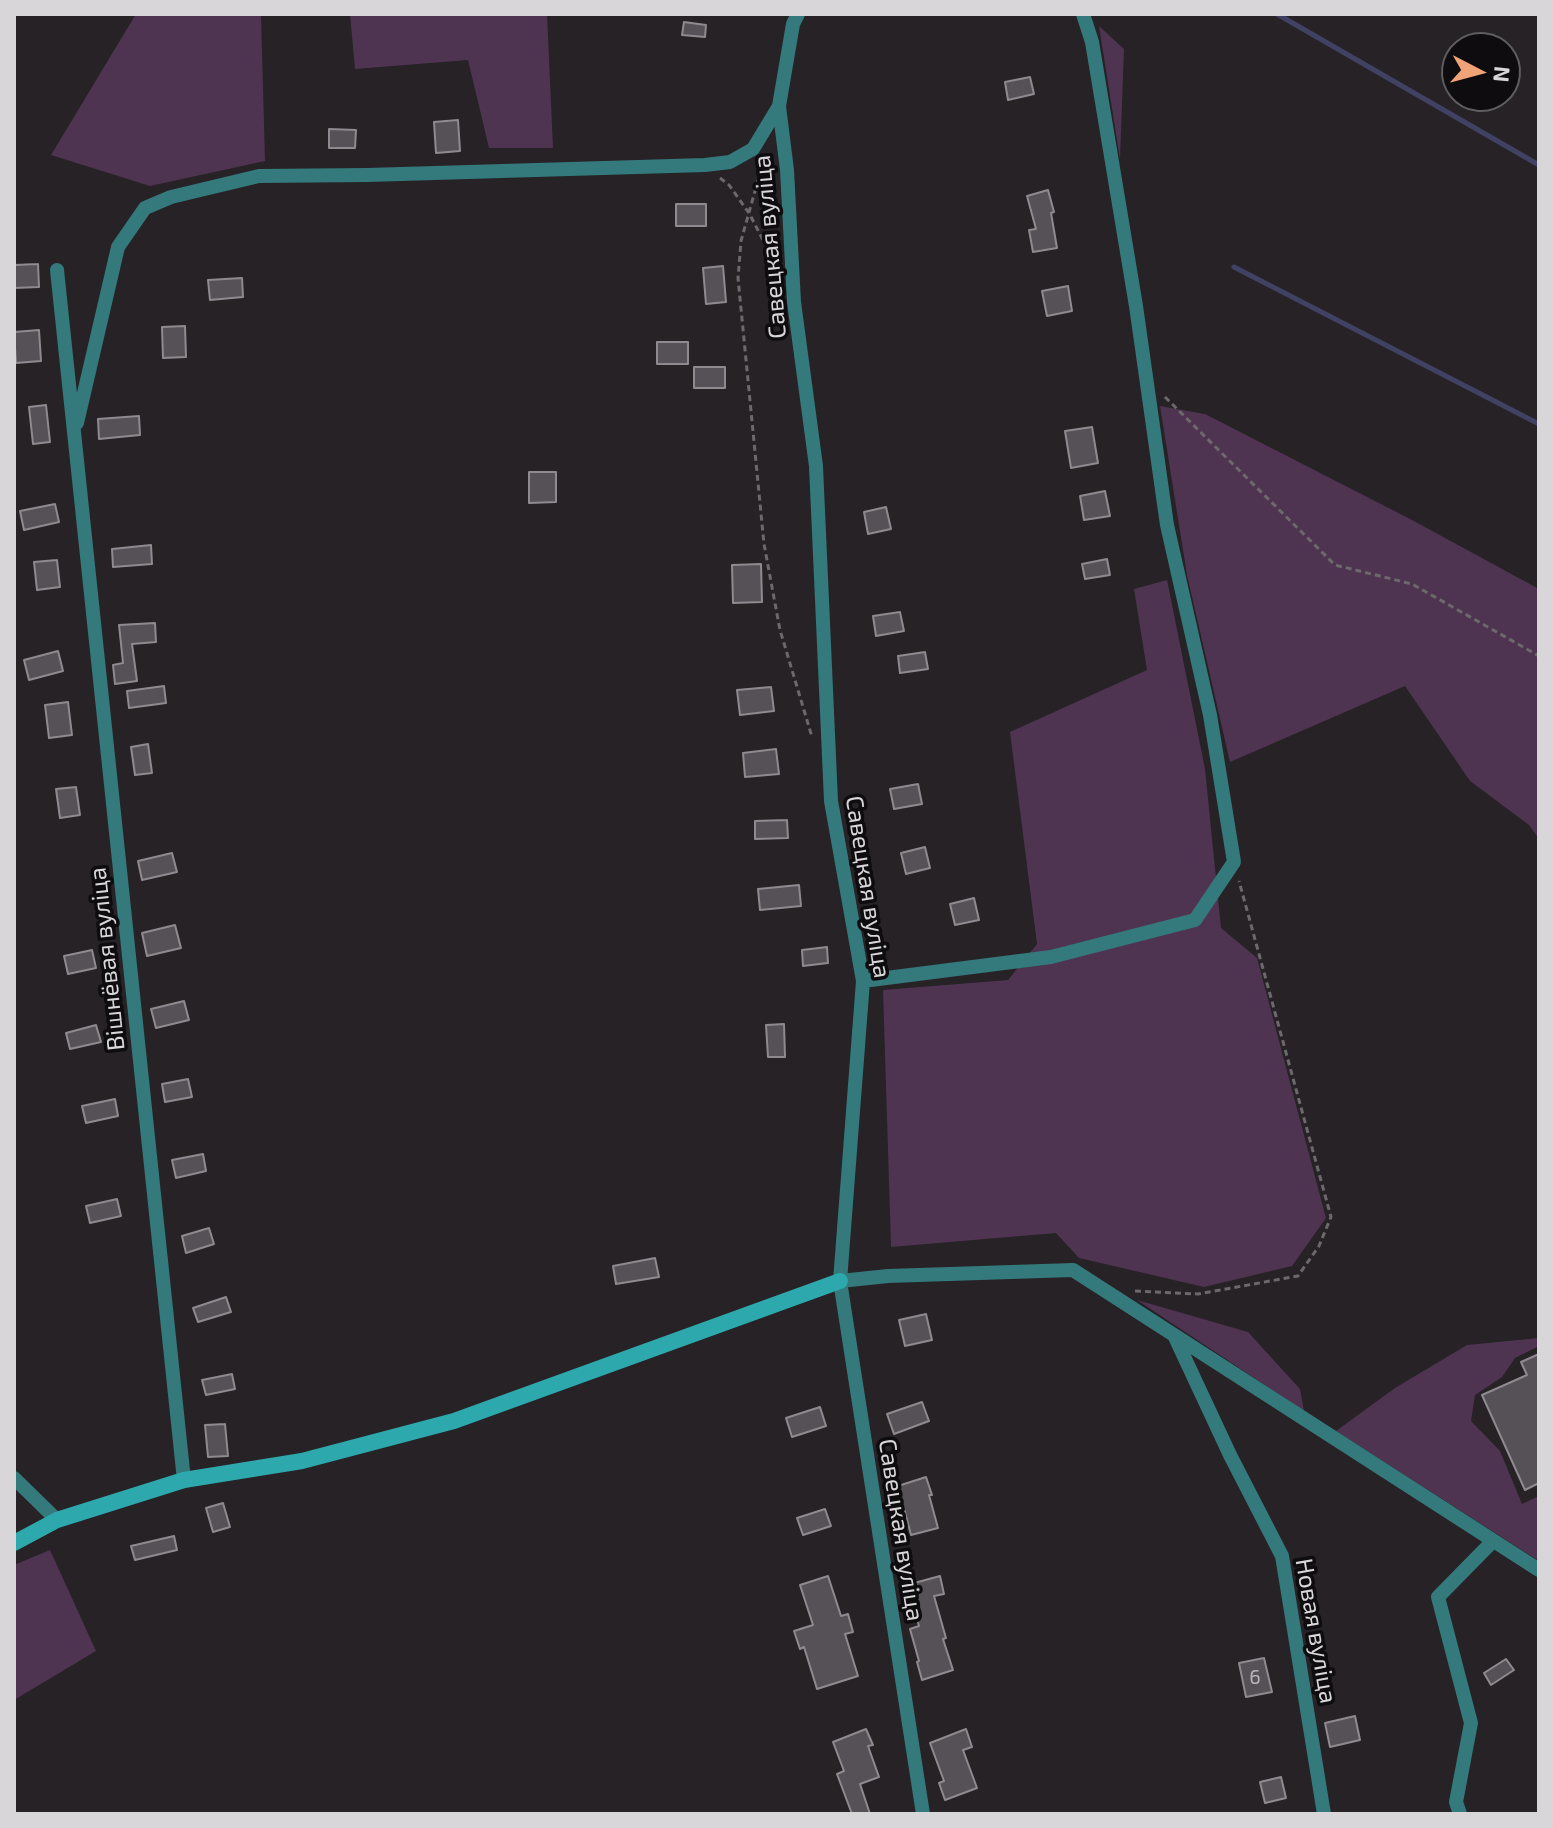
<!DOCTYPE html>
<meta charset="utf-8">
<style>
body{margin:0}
#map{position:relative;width:1553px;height:1828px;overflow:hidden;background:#262226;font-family:"Exo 2",sans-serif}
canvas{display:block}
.frame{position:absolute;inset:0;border:16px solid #d9d6d9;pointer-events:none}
.north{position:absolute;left:1441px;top:32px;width:80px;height:80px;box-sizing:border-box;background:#0e0c0e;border:2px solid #5f5d5f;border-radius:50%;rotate:96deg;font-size:22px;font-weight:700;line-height:32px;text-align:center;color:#d9d6d9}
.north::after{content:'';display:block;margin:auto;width:28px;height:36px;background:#efa377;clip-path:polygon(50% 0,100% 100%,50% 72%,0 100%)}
</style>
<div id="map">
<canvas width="1553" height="1828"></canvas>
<div class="frame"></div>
<div class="north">N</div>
</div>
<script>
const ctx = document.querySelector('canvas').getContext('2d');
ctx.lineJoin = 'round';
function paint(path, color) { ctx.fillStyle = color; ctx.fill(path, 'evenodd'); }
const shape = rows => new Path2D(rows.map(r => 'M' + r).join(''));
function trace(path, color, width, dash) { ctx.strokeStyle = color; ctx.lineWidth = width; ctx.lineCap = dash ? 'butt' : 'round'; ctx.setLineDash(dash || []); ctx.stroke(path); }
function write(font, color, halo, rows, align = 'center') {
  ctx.font = font + ' "Exo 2",sans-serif'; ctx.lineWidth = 7; ctx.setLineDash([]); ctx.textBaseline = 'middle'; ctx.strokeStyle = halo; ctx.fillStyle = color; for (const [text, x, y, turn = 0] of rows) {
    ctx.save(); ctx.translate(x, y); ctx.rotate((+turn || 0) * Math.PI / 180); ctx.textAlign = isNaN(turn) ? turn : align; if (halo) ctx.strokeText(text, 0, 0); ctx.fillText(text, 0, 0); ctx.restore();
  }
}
paint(shape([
 [136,14,261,14,265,161,150,186,51,155],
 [350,14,547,14,553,148,489,148,468,60,355,69],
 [1099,26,1124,49,1120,159],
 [1160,406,1205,414,1412,520,1539,589,1539,839,1529,825,1470,781,1405,686,1230,762,1187,575],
 [1167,580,1205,769,1221,928,1257,958,1326,1218,1292,1266,1204,1287,1079,1258,1056,1233,891,1247,883,990,1008,980,1037,944,1010,732,1147,670,1134,589],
 [1137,1300,1248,1332,1300,1389,1304,1411],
 [1539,1338,1539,1346,1515,1358,1502,1377,1475,1395,1471,1421,1500,1451,1522,1504,1539,1496,1539,1561,1336,1431,1395,1388,1467,1345],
 [50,1550,96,1651,14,1700,14,1565]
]), '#4e3450');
trace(shape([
 [1277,14,1539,165],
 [1234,267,1539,424]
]), '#414263', 5);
const building = shape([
 [684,22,706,25,705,37,682,35,684,22],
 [1030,77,1034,94,1008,100,1005,82,1030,77],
 [458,120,460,151,436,153,434,122,458,120],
 [329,129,356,130,355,148,329,148,329,129],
 [1048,190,1054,212,1051,213,1057,248,1033,252,1029,230,1036,229,1027,196,1048,190],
 [676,204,706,204,706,226,676,226,676,204],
 [38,264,39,287,14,288,14,265,38,264],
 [723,266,726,302,706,304,703,268,723,266],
 [242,278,243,297,210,300,208,280,242,278],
 [1068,286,1072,311,1047,316,1042,291,1068,286],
 [185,326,186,357,163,358,162,327,185,326],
 [39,330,41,361,16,363,14,332,39,330],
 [657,342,688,342,688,364,657,364,657,342],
 [694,367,725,367,725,388,694,388,694,367],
 [46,405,50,442,33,444,29,407,46,405],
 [139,416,140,435,99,439,98,419,139,416],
 [1092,427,1098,463,1071,468,1065,431,1092,427],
 [529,472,556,472,556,502,529,503,529,472],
 [1105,491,1110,516,1084,520,1080,496,1105,491],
 [55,504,59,522,24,530,20,511,55,504],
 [886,507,891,529,868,534,864,512,886,507],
 [151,545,152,564,113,567,112,549,151,545],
 [1107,559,1110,575,1085,579,1082,564,1107,559],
 [57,560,60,587,37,590,34,562,57,560],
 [761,564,762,602,733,603,732,565,761,564],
 [900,612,904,631,876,636,873,616,900,612],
 [155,623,156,642,132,644,137,681,115,684,113,665,123,663,119,625,155,623],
 [58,651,63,671,29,680,24,660,58,651],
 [925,652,928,669,900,673,898,656,925,652],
 [164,686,166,703,129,708,127,691,164,686],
 [771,687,774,711,740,715,737,690,771,687],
 [68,702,72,735,49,738,45,705,68,702],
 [148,744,152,773,135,775,131,747,148,744],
 [776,749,779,774,745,777,743,753,776,749],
 [918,784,922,804,894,809,890,789,918,784],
 [76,787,80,815,60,818,56,789,76,787],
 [787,820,788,838,755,839,755,821,787,820],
 [925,847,930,868,906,874,901,853,925,847],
 [172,853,177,872,142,880,138,861,172,853],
 [799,885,801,906,760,910,758,889,799,885],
 [974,898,979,920,955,925,950,904,974,898],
 [175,925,181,948,147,956,142,933,175,925],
 [827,947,828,963,803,966,802,950,827,947],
 [92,950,96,968,68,974,64,956,92,950],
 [184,1001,189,1020,156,1028,151,1009,184,1001],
 [784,1024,785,1057,768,1057,766,1025,784,1024],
 [96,1025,101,1042,70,1049,66,1033,96,1025],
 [188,1079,192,1097,165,1102,162,1084,188,1079],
 [115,1099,118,1116,86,1123,82,1106,115,1099],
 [203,1154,206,1171,176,1178,172,1160,203,1154],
 [117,1199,121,1216,90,1223,86,1206,117,1199],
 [209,1228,214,1244,186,1253,182,1236,209,1228],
 [655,1258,659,1277,616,1284,613,1266,655,1258],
 [226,1297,231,1312,198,1322,193,1308,226,1297],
 [926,1314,932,1340,905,1346,899,1320,926,1314],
 [1539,1354,1539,1483,1525,1490,1482,1395,1527,1375,1521,1362,1539,1354],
 [232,1374,235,1389,206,1395,202,1380,232,1374],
 [922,1402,929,1421,894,1434,887,1414,922,1402],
 [820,1407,826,1426,792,1437,786,1418,820,1407],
 [225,1424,228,1456,208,1457,205,1425,225,1424],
 [926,1477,932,1495,929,1495,938,1528,911,1535,898,1486,926,1477],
 [223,1503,230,1527,213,1532,206,1508,223,1503],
 [825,1509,831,1526,803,1535,797,1518,825,1509],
 [174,1536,177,1550,135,1560,131,1546,174,1536],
 [828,1576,841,1616,848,1614,853,1632,845,1634,858,1676,817,1689,804,1647,800,1649,794,1631,813,1625,800,1585,828,1576],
 [940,1576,944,1594,934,1596,946,1638,943,1639,953,1670,922,1680,917,1662,919,1661,910,1629,919,1626,907,1585,940,1576],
 [1264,1658,1272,1692,1246,1697,1239,1663,1264,1658],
 [1506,1659,1514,1670,1491,1685,1484,1673,1506,1659],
 [1355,1716,1360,1740,1330,1747,1325,1723,1355,1716],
 [866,1729,873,1745,868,1746,879,1777,860,1784,870,1814,852,1814,837,1774,844,1771,833,1742,866,1729],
 [966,1729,972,1747,963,1750,977,1788,945,1800,939,1783,944,1781,930,1743,966,1729],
 [1281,1777,1286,1798,1265,1803,1260,1782,1281,1777]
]);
paint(building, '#565156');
trace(building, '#8f8a8f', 2);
trace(shape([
 [764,159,741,241,738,278,764,544,780,630,812,737],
 [720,178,729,185,749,213,776,265],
 [1165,397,1335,565,1412,584,1539,656],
 [1135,1291,1198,1294,1298,1276,1319,1246,1331,1217,1239,881]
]), '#6c686c', 3, [6, 4]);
trace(shape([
 [798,14,793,24,779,106,787,170,794,302,816,466,831,801,863,981,840,1281,923,1814],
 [57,270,184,1480],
 [77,423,118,247,145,208,171,197,259,176,367,175,705,165,730,162,753,149,779,106],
 [863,981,1051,957,1195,920,1234,862,1210,715,1167,525,1136,306,1092,42,1083,14],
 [840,1281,888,1276,1073,1270,1539,1570],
 [1174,1335,1230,1455,1282,1556,1324,1814],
 [14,1478,57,1520],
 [1460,1814,1456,1802,1471,1723,1438,1597,1493,1541]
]), '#34797c', 14);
trace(shape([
 [14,1543,57,1520,184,1480,302,1461,454,1421,840,1281]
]), '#2da9ae', 16);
write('20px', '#b8b5b8', null, [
 ["6",1255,1677]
]);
write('24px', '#d9d6d9', '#0e0c0e', [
 ["Савецкая вуліца",770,247,-95],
 ["Савецкая вуліца",868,887,81],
 ["Вішнёвая вуліца",107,959,-96],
 ["Савецкая вуліца",901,1530,81],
 ["Новая вуліца",1316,1631,80]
]);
</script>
